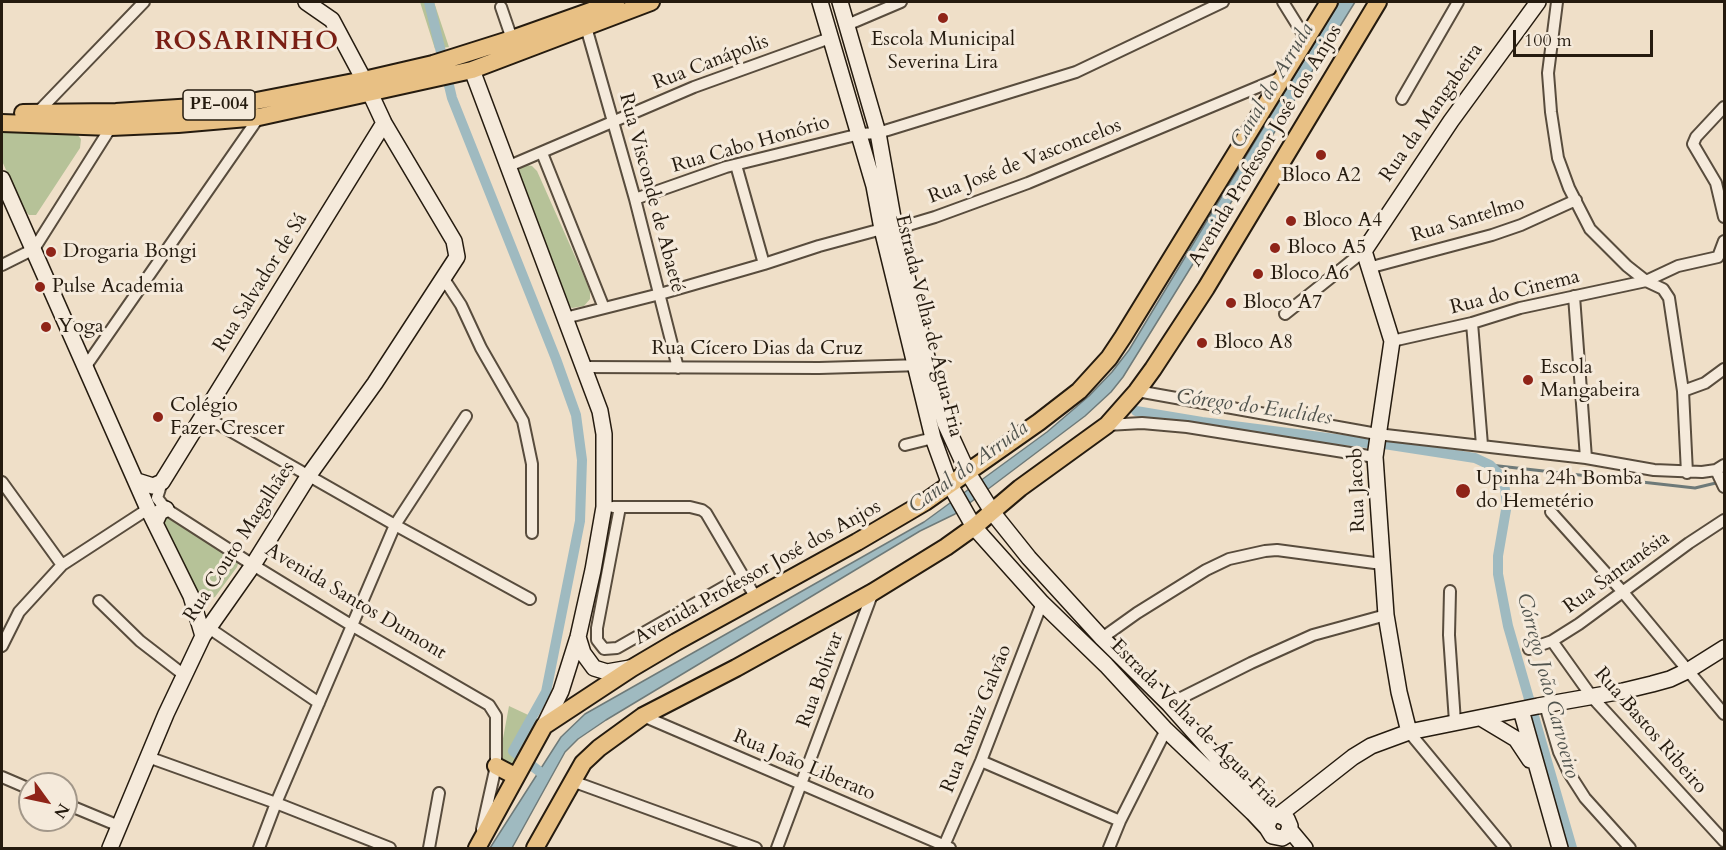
<!DOCTYPE html>
<meta charset="utf-8">
<style>
body{margin:0}
#map{position:relative;width:1726px;height:850px;overflow:hidden;background:#efdfc8;font-family:Cardo,serif}
canvas{display:block}
.frame{position:absolute;inset:0;border:3px solid #251b0f;pointer-events:none}
.north{position:absolute;left:18px;top:772px;width:60px;height:60px;box-sizing:border-box;background:#f5eadb;border:2px solid #a29789;border-radius:50%;rotate:123deg;font-size:16px;font-weight:700;line-height:24px;text-align:center;color:#251b0f}
.north::after{content:'';display:block;margin:auto;width:21px;height:27px;background:#8f2418;clip-path:polygon(50% 0,100% 100%,50% 72%,0 100%)}
.scale{position:absolute;left:1513px;top:30px;width:140px;height:27px;box-sizing:border-box;border:3px solid #251b0f;border-top:0;padding-left:8px;font-size:18px;line-height:21px;white-space:nowrap;color:#251b0f;-webkit-text-stroke:4px #f5eadb;paint-order:stroke}
</style>
<div id="map">
<canvas width="1726" height="850"></canvas>
<div class="frame"></div>
<div class="north">N</div>
<div class="scale">100 m</div>
</div>
<script>
const ctx = document.querySelector('canvas').getContext('2d');
ctx.lineJoin = 'round';
function paint(path, color) { ctx.fillStyle = color; ctx.fill(path, 'evenodd'); }
const shape = rows => new Path2D(rows.map(r => 'M' + r).join(''));
function trace(path, color, width, dash) { ctx.strokeStyle = color; ctx.lineWidth = width; ctx.lineCap = dash ? 'butt' : 'round'; ctx.setLineDash(dash || []); ctx.stroke(path); }
function write(font, color, halo, rows, align = 'center') {
  ctx.font = font + ' Cardo,serif'; ctx.lineWidth = 6; ctx.setLineDash([]); ctx.textBaseline = 'middle'; ctx.strokeStyle = halo; ctx.fillStyle = color; for (const [text, x, y, turn = 0] of rows) {
    ctx.save(); ctx.translate(x, y); ctx.rotate((+turn || 0) * Math.PI / 180); ctx.textAlign = isNaN(turn) ? turn : align; if (halo) ctx.strokeText(text, 0, 0); ctx.fillText(text, 0, 0); ctx.restore();
  }
}
paint(shape([
 [420,2,434,2,449,47,435,49],
 [2,126,76,133,81,139,80,148,36,215,29,215,24,210,2,161],
 [527,165,532,166,537,171,590,290,590,299,584,306,572,308,567,305,516,175,520,168],
 [164,514,239,561,237,567,215,597,206,600,198,595,162,517],
 [509,706,539,720,513,768,499,760]
]), '#b6c298');
const water = shape([
 [1339,2,1355,2,1123,377,1111,392,1085,416,955,514,920,531,606,720,578,739,565,752,512,848,490,848,561,737,585,714,924,522,1047,432,1089,396,1112,372,1129,350,1339,2]
]);
paint(water, '#9fbac0');
trace(water, '#6e7a79', 1.5);
trace(shape([
 [1490,465,1695,488,1720,482]
]), '#6e7a79', 3);
trace(shape([
 [429,2,452,98,556,359,576,415,582,460,580,521,546,692,513,751,544,775],
 [1136,411,1202,422,1367,443],
 [1384,444,1475,458,1490,465,1498,473,1504,483,1507,504,1498,556,1498,574,1508,626,1572,848]
]), '#9fbac0', 10);
const street = shape([
 [1283,2,1306,39],
 [1557,2,1548,73,1551,112,1558,158,1569,188,1590,229,1627,266,1646,281,1663,289,1669,298,1683,391,1687,473],
 [501,7,512,39],
 [847,25,901,2],
 [586,27,635,199,678,368],
 [1402,99,1458,2],
 [1724,107,1696,137,1693,144,1716,183,1724,217],
 [37,113,144,2],
 [542,153,604,308],
 [736,165,764,264],
 [507,167,694,87,830,38],
 [635,199,726,167,860,134,878,133,1076,72,1223,2],
 [2,265,34,249,111,127],
 [1368,268,1492,235,1521,225,1576,200],
 [444,279,461,305,481,348,523,421,532,464,532,533],
 [1574,296,1586,458],
 [1285,314,1364,251],
 [565,318,660,294,764,264,819,246,882,229,895,229,935,217,1028,183,1282,77],
 [1472,323,1482,445],
 [1392,341,1472,323,1520,308,1646,281,1678,266,1718,257,1724,241],
 [86,366,259,117],
 [584,367,819,368,922,365],
 [1137,391,1377,434,1586,458,1654,470,1702,472,1716,470,1724,465],
 [1683,391,1705,383,1724,369],
 [204,416,395,525,530,599],
 [1107,425,1142,423,1187,427,1375,457],
 [905,445,933,438],
 [1716,470,1724,487],
 [2,482,62,565],
 [162,482,157,498,166,509,253,565,351,625,489,705,496,716,496,766,482,829],
 [613,507,690,507,702,510,706,513,756,598],
 [620,507,597,628,597,640,604,649,617,648,743,576],
 [1551,512,1622,591,1724,714],
 [1450,591,1449,635,1455,722],
 [99,601,140,641,184,675],
 [209,628,319,703],
 [1102,638,1137,613,1206,570,1229,559,1265,551,1277,550,1382,564],
 [1552,641,1592,697,1724,841],
 [2,646,19,612,62,565,148,509],
 [1529,649,1552,641,1579,624,1689,543,1724,520],
 [1169,704,1251,663,1313,635,1386,615],
 [1545,705,1559,752,1569,773,1585,798,1630,848],
 [643,716,950,848],
 [1409,732,1505,848],
 [148,757,276,803,390,848],
 [981,761,1120,821],
 [2,777,30,789],
 [572,781,756,848],
 [66,804,119,826],
 [259,848,276,803,395,525,466,416],
 [429,848,439,793],
 [777,848,873,592],
 [943,848,981,761,1042,603],
 [1109,848,1120,821,1166,730]
]);
const secondary = shape([
 [820,2,874,186,882,229,933,438,950,485,974,527,1042,603,1106,665,1166,730,1253,813,1267,828,1272,836,1282,838,1287,835,1290,826,1287,819,1279,815,1273,816,1269,821,1267,828],
 [840,2,878,133,895,229,927,357,945,423,968,473,993,513,1029,558,1102,638,1169,704,1217,758,1273,816],
 [472,70,600,411,604,434,604,507,593,570,578,637,561,691,544,726],
 [2,179,148,509,191,596,203,636],
 [137,481,153,486,162,482,384,123],
 [155,523,160,512,166,509],
 [578,637,583,653,594,668,607,672,630,668],
 [1521,710,1560,848],
 [1481,718,1516,739,1530,760],
 [1409,732,1399,692,1386,615,1375,457,1392,341,1364,251,1451,121,1538,2],
 [1279,815,1353,757,1371,746,1409,732,1538,706,1623,691,1652,684,1670,679,1689,670,1724,648],
 [1290,830,1305,848],
 [110,848,166,714,203,636,253,565,309,475,375,383,457,257,454,241,384,123,364,80,332,20,306,2]
]);
const primary = shape([
 [23,113,116,112,241,104,364,80,433,64,512,39,616,2],
 [2,123,111,127,178,124,259,117,472,70,651,2],
 [496,766,515,776],
 [477,848,544,726,632,668,676,642,857,542,925,502,1039,422,1079,391,1109,358,1123,337,1329,2],
 [535,848,583,763,599,748,643,716,736,668,873,592,946,547,974,527,1020,488,1107,425,1137,391,1153,369,1206,288,1378,2]
]);
trace(street, '#584c3d', 14);
trace(secondary, '#251b0f', 18);
trace(primary, '#251b0f', 20);
trace(street, '#f5eadb', 10);
trace(secondary, '#f5eadb', 15);
trace(primary, '#e8c084', 16);
for (const [x, y, r, color] of [
 [943,18,6,"#8f2418"],
 [1321,155,6,"#8f2418"],
 [1291,221,6,"#8f2418"],
 [1275,248,6,"#8f2418"],
 [51,252,6,"#8f2418"],
 [1258,274,6,"#8f2418"],
 [40,287,6,"#8f2418"],
 [1231,303,6,"#8f2418"],
 [46,327,6,"#8f2418"],
 [1202,343,6,"#8f2418"],
 [1528,380,6,"#8f2418"],
 [158,417,6,"#8f2418"],
 [1463,491,8,"#8f2418"]
]) { const dot = new Path2D(); dot.arc(x, y, r, 0, 2 * Math.PI); ctx.fillStyle = color; ctx.fill(dot); trace(dot, '#f5eadb', 2); }
for (const [x, y, w] of [
 [219,105,72]
]) { const box = new Path2D(); box.roundRect(x - w / 2, y - 15, w, 30, 4.5); ctx.fillStyle = '#f5eadb'; ctx.fill(box); trace(box, '#251b0f', 1.5); }
write('bold 18px', '#251b0f', null, [
 ["PE-004",219,105]
]);
write('20px', '#251b0f', '#f5eadb', [
 ["Escola Municipal",943,40,"center"],
 ["Severina Lira",943,63,"center"],
 ["Bloco A2",1321,176,"center"],
 ["Bloco A4",1303,221],
 ["Bloco A5",1287,248],
 ["Drogaria Bongi",63,252],
 ["Bloco A6",1270,274],
 ["Pulse Academia",52,287],
 ["Bloco A7",1243,303],
 ["Yoga",58,327],
 ["Bloco A8",1214,343],
 ["Escola",1540,368],
 ["Mangabeira",1540,391],
 ["Colégio",170,406],
 ["Fazer Crescer",170,429],
 ["Upinha 24h Bomba",1476,479],
 ["do Hemetério",1476,502]
], 'left');
write('20px', '#251b0f', '#f5eadb', [
 ["Rua Canápolis",711,63,-21],
 ["Rua da Mangabeira",1432,113,-55],
 ["Rua Cabo Honório",751,145,-16],
 ["Avenida Professor José dos Anjos",1266,146,-59],
 ["Rua José de Vasconcelos",1025,162,-21],
 ["Rua Visconde de Abaeté",651,193,75],
 ["Rua Santelmo",1468,220,-17],
 ["Rua Salvador de Sá",261,283,-58],
 ["Rua do Cinema",1515,293,-14],
 ["Estrada Velha de Água Fria",928,326,76],
 ["Rua Cícero Dias da Cruz",757,349],
 ["Rua Jacob",1358,490,-92],
 ["Rua Couto Magalhães",240,542,-57],
 ["Avenida Professor José dos Anjos",758,573,-29],
 ["Rua Santanésia",1617,573,-36],
 ["Avenida Santos Dumont",355,602,31],
 ["Rua Bolivar",821,680,-70],
 ["Rua Ramiz Galvão",977,719,-68],
 ["Estrada Velha de Água Fria",1194,724,45],
 ["Rua Bastos Ribeiro",1650,731,49],
 ["Rua João Liberato",804,766,23]
]);
write('italic 21px', '#50534d', '#f5eadb', [
 ["Canal do Arruda",1273,86,-59],
 ["Córego do Euclides",1254,408,8],
 ["Canal do Arruda",969,468,-36],
 ["Córrego João Carvoeiro",1547,686,75]
]);
ctx.letterSpacing = '1.5px';
write('bold 26px', '#7a1f14', '#f5eadb', [
 ["ROSARINHO",247,43]
]);
ctx.letterSpacing = '0px';
</script>
